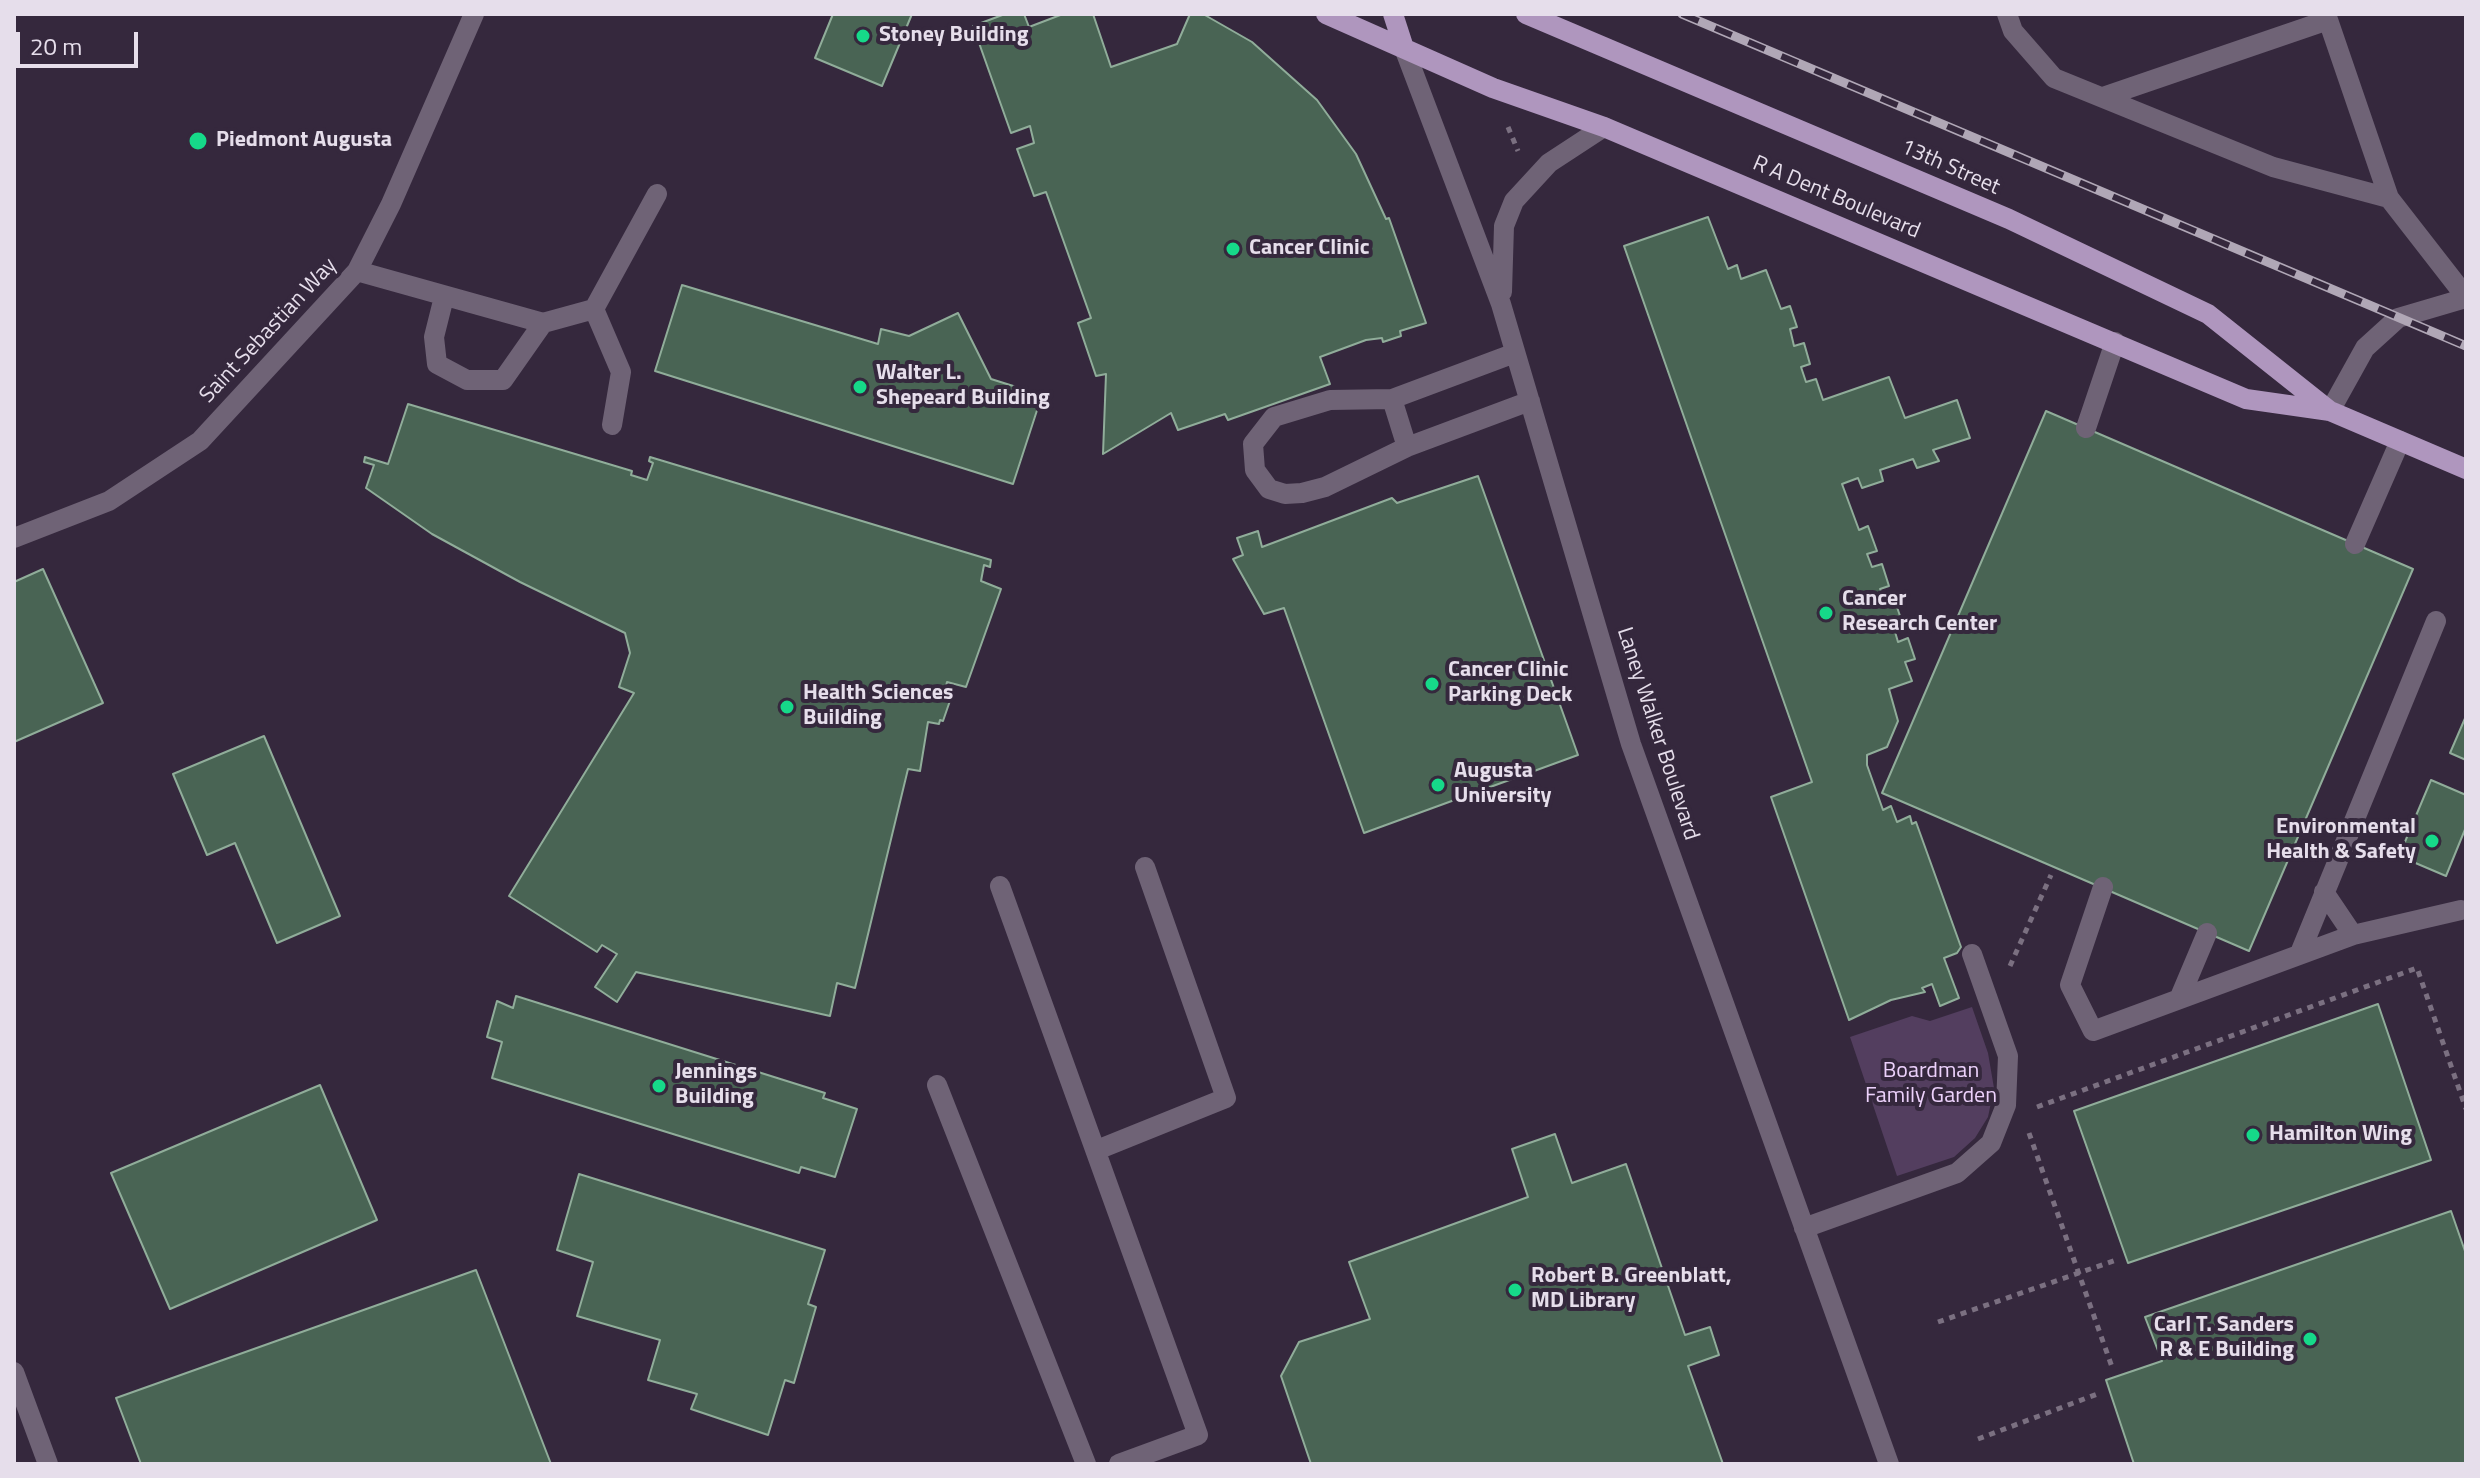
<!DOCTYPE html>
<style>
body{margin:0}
#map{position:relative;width:2480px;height:1478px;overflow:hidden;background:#35283d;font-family:"Titillium Web",sans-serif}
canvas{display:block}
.frame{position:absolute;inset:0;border:16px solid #e6deeb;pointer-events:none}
.scale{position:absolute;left:16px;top:32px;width:122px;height:36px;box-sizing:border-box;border:4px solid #e6deeb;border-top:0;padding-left:10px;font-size:24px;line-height:28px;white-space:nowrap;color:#e6deeb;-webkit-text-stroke:6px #35283d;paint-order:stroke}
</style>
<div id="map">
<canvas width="2480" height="1478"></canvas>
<div class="frame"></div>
<div class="scale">20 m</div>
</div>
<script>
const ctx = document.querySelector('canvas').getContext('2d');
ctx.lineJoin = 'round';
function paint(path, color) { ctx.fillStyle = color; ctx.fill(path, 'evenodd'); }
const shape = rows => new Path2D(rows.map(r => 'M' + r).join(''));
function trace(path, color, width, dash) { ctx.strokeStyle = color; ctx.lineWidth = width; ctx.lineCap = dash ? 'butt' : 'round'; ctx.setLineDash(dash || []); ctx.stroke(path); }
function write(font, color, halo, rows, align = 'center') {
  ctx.font = font + ' "Titillium Web",sans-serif'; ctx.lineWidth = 8; ctx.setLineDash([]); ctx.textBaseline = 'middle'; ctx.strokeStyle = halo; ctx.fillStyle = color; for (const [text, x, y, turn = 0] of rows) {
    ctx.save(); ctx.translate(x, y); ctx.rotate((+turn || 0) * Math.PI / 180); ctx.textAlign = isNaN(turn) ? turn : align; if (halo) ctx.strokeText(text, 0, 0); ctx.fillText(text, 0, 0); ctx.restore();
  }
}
paint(shape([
 [1972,1007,1988,1053,1994,1088,1988,1117,1975,1138,1954,1157,1897,1176,1850,1037,1912,1016,1930,1021]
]), '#533e5f');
const building = shape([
 [833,14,912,14,882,86,815,58,833,14],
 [1005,14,1024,14,1029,27,1063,14,1093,14,1111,67,1177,44,1190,14,1203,14,1252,42,1317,100,1356,154,1386,219,1389,218,1426,323,1400,331,1401,336,1383,342,1382,338,1366,340,1320,357,1330,384,1228,420,1225,414,1178,430,1171,413,1103,454,1106,374,1096,376,1078,323,1091,318,1046,192,1034,196,1017,149,1034,143,1030,126,1011,133,973,26,1005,14],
 [1708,217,1728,269,1737,265,1741,279,1766,270,1781,309,1790,306,1797,327,1790,329,1794,346,1804,343,1810,364,1801,367,1806,382,1816,379,1823,400,1889,377,1905,418,1957,400,1970,438,1933,450,1939,461,1917,468,1913,459,1880,470,1883,481,1862,488,1858,478,1842,484,1859,530,1868,526,1877,551,1867,554,1872,567,1882,564,1889,586,1880,589,1885,603,1895,601,1902,622,1893,625,1898,642,1908,638,1915,659,1905,662,1912,681,1889,689,1898,721,1887,747,1867,755,1867,765,1883,810,1891,806,1897,822,1910,816,1912,824,1916,822,1961,947,1957,953,1944,958,1959,998,1940,1006,1932,984,1922,988,1925,992,1891,1000,1849,1020,1771,797,1812,782,1624,246,1708,217],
 [682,285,878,344,881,329,909,336,958,313,991,379,1042,395,1013,484,655,371,682,285],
 [408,404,632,471,631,475,647,480,653,463,649,461,650,457,991,560,990,567,984,565,981,581,1001,589,966,687,947,682,945,690,953,692,943,721,940,720,939,724,928,722,920,771,908,769,855,988,837,983,830,1016,636,972,617,1002,595,987,617,954,602,945,597,952,509,896,634,693,619,687,630,653,625,633,520,582,432,534,366,488,374,465,364,462,365,457,388,464,408,404],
 [2046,411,2413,569,2249,951,1882,793,2046,411],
 [1478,476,1578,755,1364,833,1284,608,1264,614,1233,559,1243,555,1237,538,1258,531,1262,547,1392,498,1397,503,1478,476],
 [43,569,103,703,14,742,14,582,43,569],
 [2466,716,2466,760,2450,753,2466,716],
 [264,736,340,916,277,943,235,843,207,855,173,774,264,736],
 [2431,780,2466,795,2466,827,2446,876,2399,856,2431,780],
 [516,996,825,1093,823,1098,857,1109,835,1177,801,1167,799,1173,492,1078,502,1042,487,1037,497,1001,513,1008,516,996],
 [2378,1004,2431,1160,2128,1263,2074,1111,2378,1004],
 [320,1085,377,1220,170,1309,111,1173,320,1085],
 [1555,1134,1572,1183,1626,1164,1685,1335,1710,1327,1719,1355,1688,1366,1723,1464,1311,1464,1281,1376,1299,1342,1370,1319,1349,1262,1528,1197,1512,1149,1555,1134],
 [579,1174,825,1250,808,1304,816,1307,794,1383,785,1380,768,1435,691,1409,697,1394,648,1380,660,1340,577,1316,593,1262,557,1250,579,1174],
 [2451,1211,2466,1254,2466,1464,2134,1464,2106,1380,2162,1361,2145,1317,2451,1211],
 [476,1270,551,1464,141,1464,116,1398,476,1270]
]);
paint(building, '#496454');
trace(building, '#90ad9a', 2);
trace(shape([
 [1508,127,1518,151],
 [2010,966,2051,875],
 [2037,1107,2417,968,2466,1109],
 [2029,1133,2112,1367],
 [1938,1322,2119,1259],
 [1978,1439,2100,1393]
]), '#7b7081', 5, [6, 6]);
trace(shape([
 [2007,14,2013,31,2054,78,2273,167,2389,198],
 [2326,14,2389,198,2466,297],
 [1404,48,1501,304,1631,744,1889,1464],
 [2103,97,2328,20],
 [357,271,543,323,594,309,657,194],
 [1502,292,1504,226,1514,201,1549,163,1604,127],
 [444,297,434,337,437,364,467,380,503,380,543,323],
 [594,309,621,372,612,425],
 [1515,353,1392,399,1330,400,1274,417,1253,444,1255,470,1269,489,1285,494,1302,493,1325,487,1407,447,1530,401],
 [1392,399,1407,447],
 [2330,411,2365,348,2398,318,2466,298],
 [2086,428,2115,342],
 [14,538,109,501,200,441,357,271,391,204,474,14],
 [2355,544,2400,441],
 [1000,886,1198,1435,1119,1464],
 [2103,887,2070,985,2093,1031,2353,935,2461,910],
 [2324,892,2353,935],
 [2300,953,2436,621],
 [2180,997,2207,933],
 [937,1085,1086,1464],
 [1097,1150,1226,1098,1145,867],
 [1804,1228,1957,1173,1991,1143,2006,1105,2008,1056,1972,954],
 [14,1372,48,1464]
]), '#6f6376', 20);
trace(shape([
 [1326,14,1493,88,1604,127,2246,399,2330,411],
 [1393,14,1404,48],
 [1526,14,2009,219,2208,314,2330,411,2466,469]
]), '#af96be', 20);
const rail = shape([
 [1682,14,2466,346]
]);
trace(rail, '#b0a7b6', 9);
trace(rail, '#35283d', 6, [18]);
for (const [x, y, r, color] of [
 [863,36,8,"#16d989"],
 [198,141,10,"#16d989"],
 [1233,249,8,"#16d989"],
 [860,387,8,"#16d989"],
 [1826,613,8,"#16d989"],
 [1432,684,8,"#16d989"],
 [787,707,8,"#16d989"],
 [1438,785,8,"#16d989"],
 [2432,841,8,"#16d989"],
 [659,1086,8,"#16d989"],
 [2253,1135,8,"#16d989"],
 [1515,1290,8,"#16d989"],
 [2310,1339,8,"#16d989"]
]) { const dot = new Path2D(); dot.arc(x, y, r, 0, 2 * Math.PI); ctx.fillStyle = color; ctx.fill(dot); trace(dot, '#35283d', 3); }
write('bold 22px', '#e6deeb', '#35283d', [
 ["Stoney Building",879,36],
 ["Piedmont Augusta",216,141],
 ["Cancer Clinic",1249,249],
 ["Walter L.",876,374],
 ["Shepeard Building",876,399],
 ["Cancer",1842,600],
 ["Research Center",1842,625],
 ["Cancer Clinic",1448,671],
 ["Parking Deck",1448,696],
 ["Health Sciences",803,694],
 ["Building",803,719],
 ["Augusta",1454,772],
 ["University",1454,797],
 ["Environmental",2416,828,"right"],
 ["Health & Safety",2416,853,"right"],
 ["Jennings",675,1073],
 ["Building",675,1098],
 ["Hamilton Wing",2269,1135],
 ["Robert B. Greenblatt,",1531,1277],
 ["MD Library",1531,1302],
 ["Carl T. Sanders",2294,1326,"right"],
 ["R & E Building",2294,1351,"right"]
], 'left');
write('22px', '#e6deeb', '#35283d', [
 ["13th Street",1950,168,24],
 ["R A Dent Boulevard",1836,198,23],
 ["Saint Sebastian Way",269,331,-47],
 ["Laney Walker Boulevard",1657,734,72]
]);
write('22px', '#ecd1fb', '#35283d', [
 ["Boardman",1931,1072],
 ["Family Garden",1931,1097]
]);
</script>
